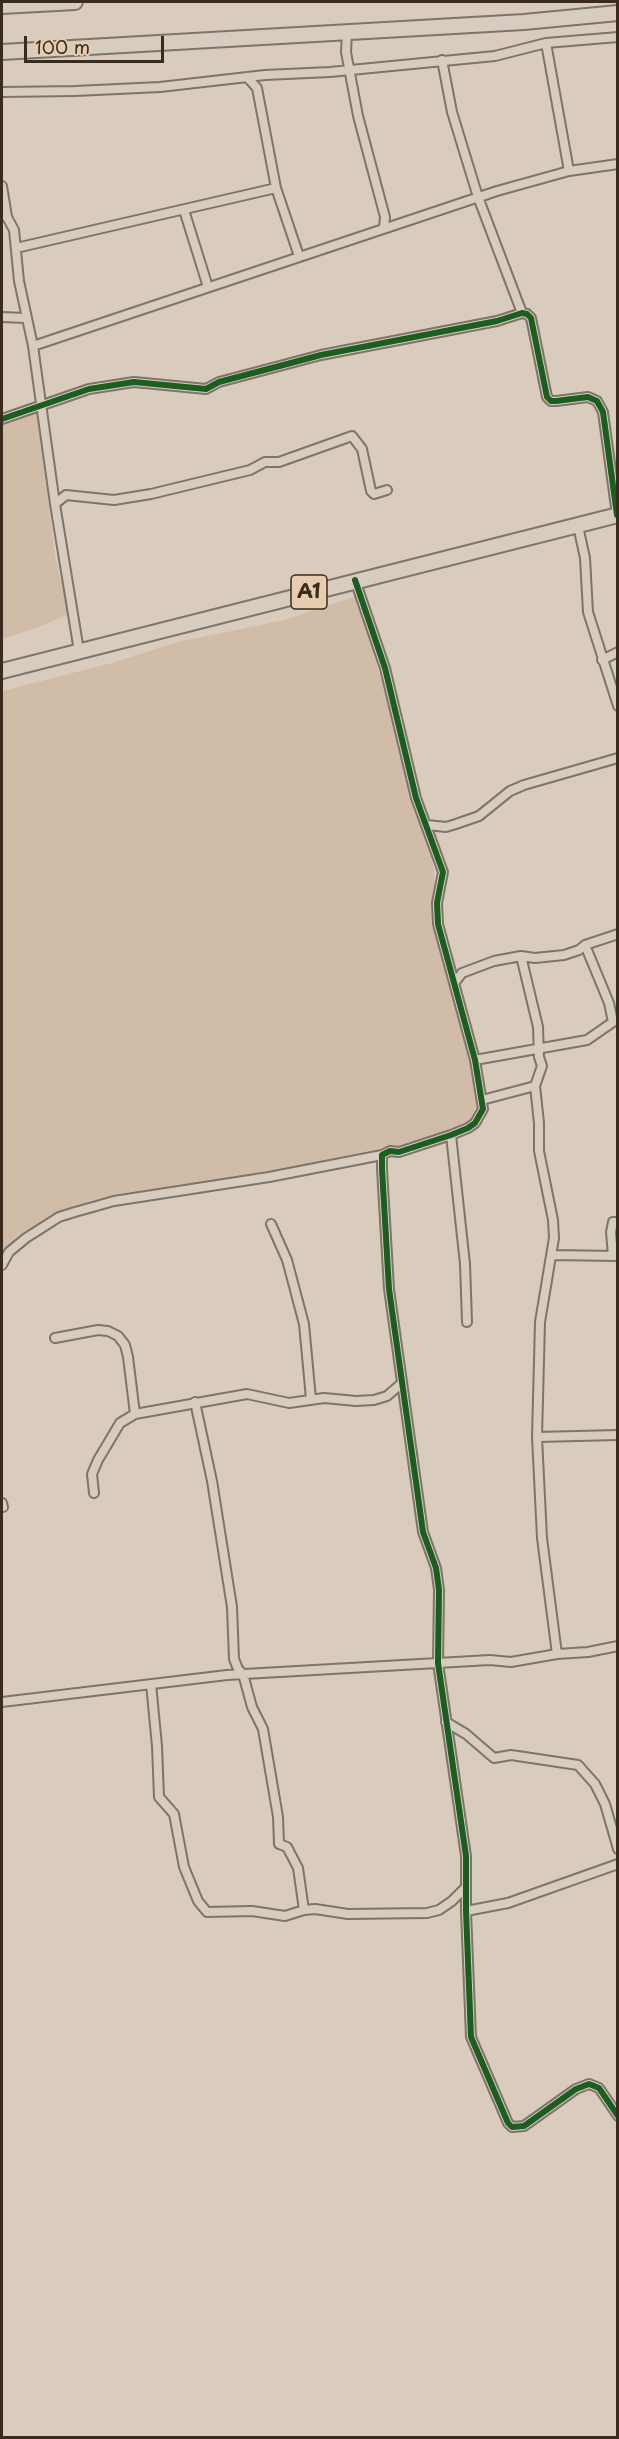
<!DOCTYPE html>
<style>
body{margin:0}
#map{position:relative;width:619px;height:2439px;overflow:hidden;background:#daccbc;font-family:"Playpen Sans",sans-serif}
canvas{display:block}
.frame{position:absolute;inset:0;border:3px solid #3b2a1e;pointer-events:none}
.scale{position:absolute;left:24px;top:36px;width:140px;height:27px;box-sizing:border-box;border:3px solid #3b2a1e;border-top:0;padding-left:8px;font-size:18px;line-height:21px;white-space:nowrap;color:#3b2a1e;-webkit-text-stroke:4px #e7cdaf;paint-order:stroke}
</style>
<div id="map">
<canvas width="619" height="2439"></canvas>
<div class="frame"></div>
<div class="scale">100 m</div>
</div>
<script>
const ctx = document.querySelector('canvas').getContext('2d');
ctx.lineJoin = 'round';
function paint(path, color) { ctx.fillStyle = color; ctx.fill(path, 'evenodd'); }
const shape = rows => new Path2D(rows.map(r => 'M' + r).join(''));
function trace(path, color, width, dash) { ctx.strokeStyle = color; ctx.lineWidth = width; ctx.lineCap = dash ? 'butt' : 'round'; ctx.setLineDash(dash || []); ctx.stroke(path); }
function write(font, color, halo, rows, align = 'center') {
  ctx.font = font + ' "Playpen Sans",sans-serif'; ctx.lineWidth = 4.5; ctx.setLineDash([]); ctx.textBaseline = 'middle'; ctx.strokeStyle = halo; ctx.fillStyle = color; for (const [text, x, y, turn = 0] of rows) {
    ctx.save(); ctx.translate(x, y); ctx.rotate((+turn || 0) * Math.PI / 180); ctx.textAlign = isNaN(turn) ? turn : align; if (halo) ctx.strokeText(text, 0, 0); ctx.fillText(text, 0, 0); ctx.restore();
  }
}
paint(shape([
 [29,413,37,414,55,555,68,614,39,627,2,639,2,423],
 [356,596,394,721,434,869,434,919,470,1056,477,1104,471,1118,453,1130,399,1145,239,1177,91,1200,18,1235,2,1254,2,691,112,663,178,642,285,620]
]), '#d0bca7');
const street = shape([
 [347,32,346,52,358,116,385,217,384,227],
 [546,43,569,171],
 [442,60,452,112,478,197,522,313],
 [247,77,257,88,276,188,299,256],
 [2,92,75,91,160,87,265,75,330,72,495,56,546,43,618,37],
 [2,186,7,217],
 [184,210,208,287],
 [2,215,7,217,14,230,19,281,33,346,55,504,79,651],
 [16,248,276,188],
 [2,317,25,318],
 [33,346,497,191,569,171,618,164],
 [2,419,89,389,134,382,206,389,219,382,321,355,497,321,522,313,527,314,531,318,547,397,551,401,556,401,588,397,597,401,603,412,617,515],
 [55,504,66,495,114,500,151,494,250,470,265,462,279,462,352,436,362,449,371,491,374,494,387,490],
 [578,526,585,558,588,612,618,706],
 [355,580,385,668,416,798,443,872,437,903,438,924,475,1060,483,1109,475,1123,468,1128,451,1135,399,1152,390,1151,382,1155,382,1169,389,1289,423,1532,436,1568,439,1590,438,1663,466,1856,466,1911,471,2037,508,2123,512,2127,524,2126,576,2089,589,2084,599,2088,618,2116],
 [602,660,618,652],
 [427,825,446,827,456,824,479,816,510,791,524,785,618,758],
 [521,956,538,1027,539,1057,542,1066,535,1086,539,1123,539,1151,553,1220,554,1238,540,1322,537,1437,542,1538,557,1654],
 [455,982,462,973,494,961,521,956,535,958,564,955,579,950,585,945,618,934],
 [475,1060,587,1040,613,1022,609,1003,585,945],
 [482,1100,535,1086],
 [451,1135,465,1264,467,1322],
 [271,1224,287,1260,304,1324,311,1399],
 [552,1255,618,1256],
 [613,1256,611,1232,613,1222,618,1222],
 [2,1265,9,1252,26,1238,59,1217,75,1212,114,1201,269,1177,382,1155],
 [55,1338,98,1330,108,1331,118,1336,125,1345,128,1357,135,1414],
 [195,1402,212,1481,232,1607,234,1659,238,1669,243,1674,252,1707,263,1729,278,1817,279,1844,287,1847,298,1868,304,1910],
 [537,1437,618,1435],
 [94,1493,92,1474,98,1460,120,1423,135,1414,247,1394,289,1403,324,1398,356,1401,374,1400,387,1396,402,1383],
 [2,1503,3,1507],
 [151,1684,157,1746,159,1797,174,1814,184,1867,198,1901,207,1912,252,1911,285,1916,304,1910,315,1909,348,1914,427,1913,439,1910,452,1901,465,1888],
 [2,1702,227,1675,490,1660,511,1662,557,1654,588,1652,618,1646],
 [446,1722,466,1734,494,1758,511,1755,578,1765,595,1784,605,1804,618,1849],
 [466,1911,508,1903,618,1864]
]);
const highway = shape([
 [2,6,75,2],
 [2,52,524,22,618,13],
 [2,671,618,515]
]);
trace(street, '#7e746a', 12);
trace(highway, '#7e746a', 18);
trace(street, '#d6ccc0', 8);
trace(highway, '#d6ccc0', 14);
trace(shape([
 [2,419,89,389,134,382,206,389,219,382,321,355,497,321,522,313,527,314,531,318,547,397,551,401,556,401,588,397,597,401,603,412,617,515],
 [355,580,385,668,416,798,443,872,437,903,438,924,475,1060,483,1109,475,1123,468,1128,451,1135,399,1152,390,1151,382,1155,382,1169,389,1289,423,1532,436,1568,439,1590,438,1663,466,1856,466,1911,471,2037,508,2123,512,2127,524,2126,576,2089,589,2084,599,2088,618,2116]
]), '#1b5e20', 6);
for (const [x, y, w] of [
 [309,592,36]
]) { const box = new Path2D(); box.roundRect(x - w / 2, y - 17, w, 34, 4.5); ctx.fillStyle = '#e7cdaf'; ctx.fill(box); trace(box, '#3b2a1e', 1.5); }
write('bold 20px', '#3b2a1e', null, [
 ["A1",309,592]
]);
</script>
